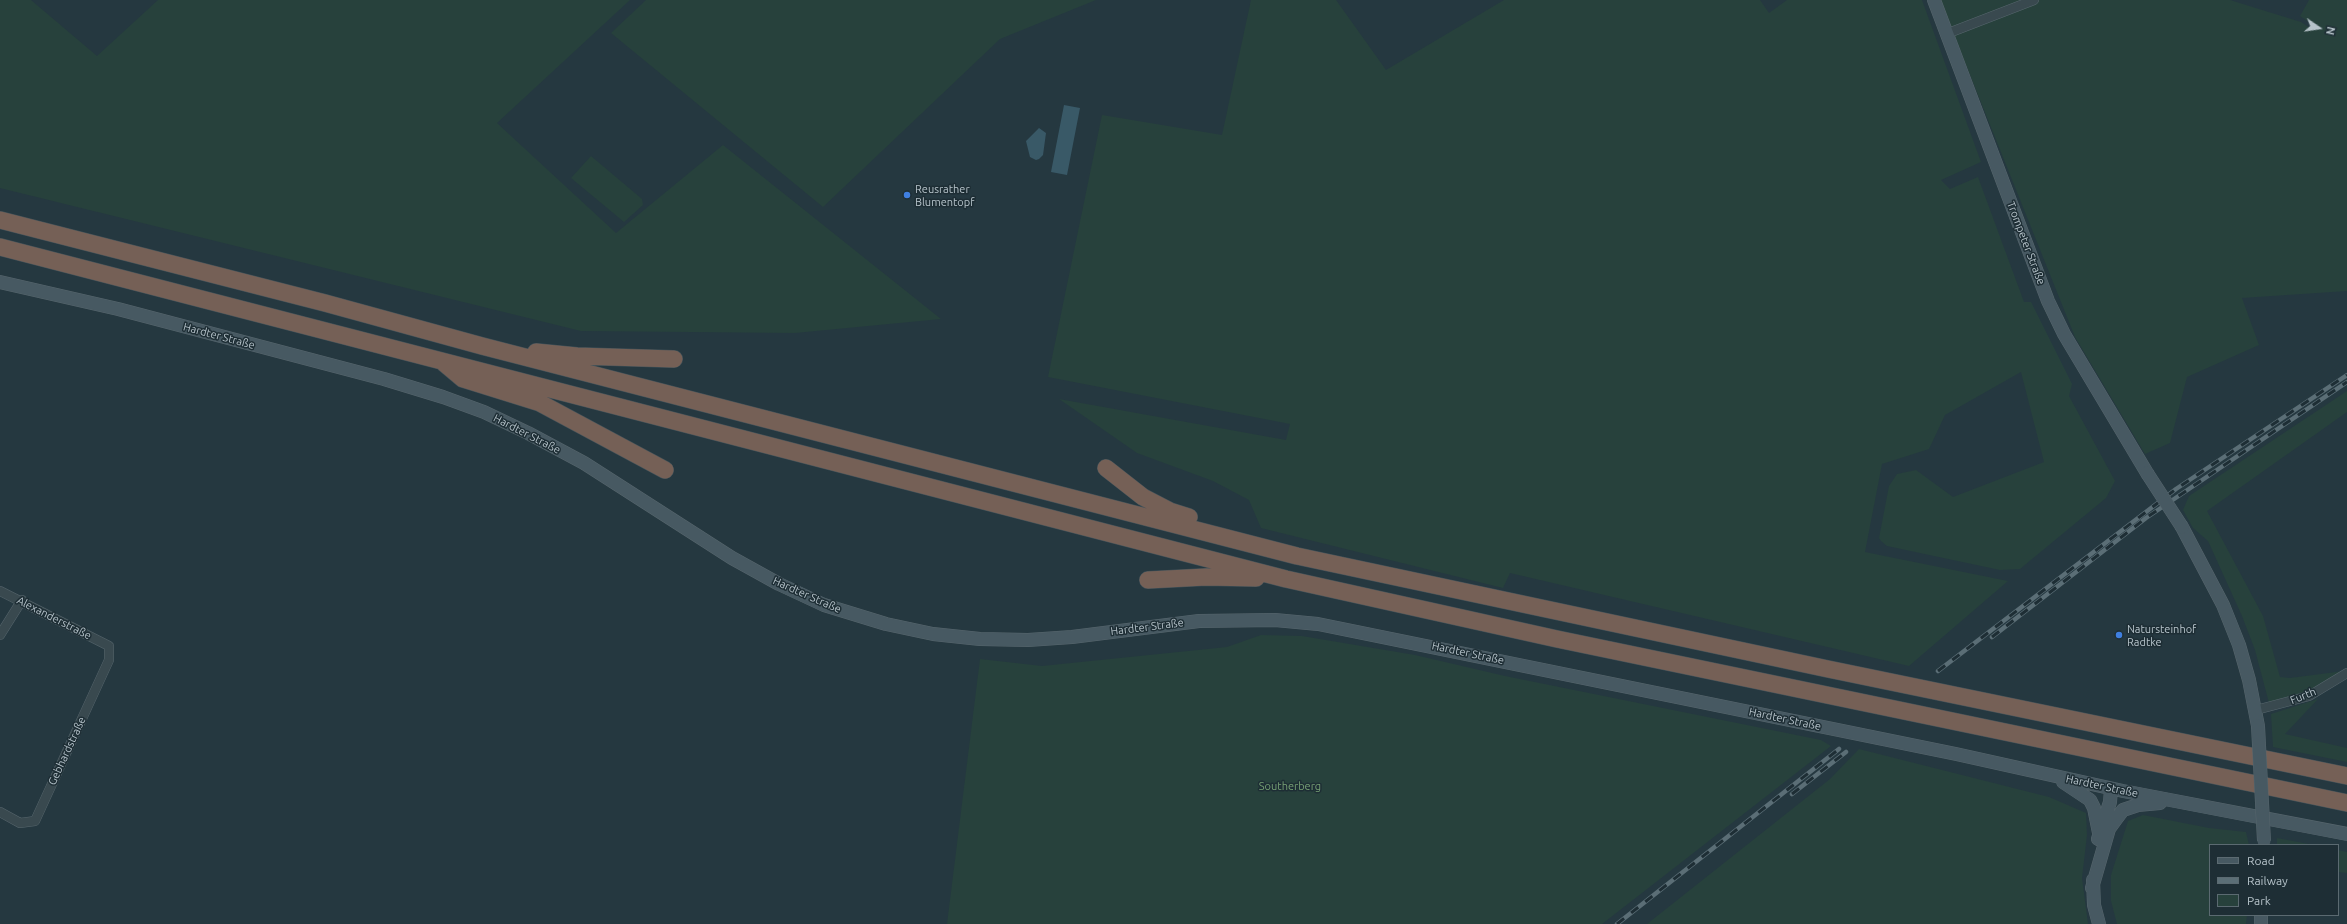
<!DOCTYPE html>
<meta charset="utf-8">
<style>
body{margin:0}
#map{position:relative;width:2347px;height:924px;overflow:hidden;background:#253840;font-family:Ubuntu,sans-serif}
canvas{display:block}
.legend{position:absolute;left:2209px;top:844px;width:130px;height:72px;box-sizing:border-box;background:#1e2e35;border:1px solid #5b6a71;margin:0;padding:5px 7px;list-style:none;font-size:12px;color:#b6c3ca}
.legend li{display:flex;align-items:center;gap:8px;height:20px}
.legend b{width:20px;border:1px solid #5b6a71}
.north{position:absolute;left:2299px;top:8px;width:40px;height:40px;-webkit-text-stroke:3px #1e2e35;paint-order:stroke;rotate:103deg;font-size:11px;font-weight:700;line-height:16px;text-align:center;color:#b6c3ca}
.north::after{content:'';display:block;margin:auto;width:14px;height:18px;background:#b6c3ca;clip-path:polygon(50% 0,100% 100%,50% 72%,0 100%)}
</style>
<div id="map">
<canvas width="2347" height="924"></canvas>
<ul class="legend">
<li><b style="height:5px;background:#475962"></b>Road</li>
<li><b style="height:5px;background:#5b6e76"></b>Railway</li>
<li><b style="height:11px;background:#27413c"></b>Park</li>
</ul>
<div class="north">N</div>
</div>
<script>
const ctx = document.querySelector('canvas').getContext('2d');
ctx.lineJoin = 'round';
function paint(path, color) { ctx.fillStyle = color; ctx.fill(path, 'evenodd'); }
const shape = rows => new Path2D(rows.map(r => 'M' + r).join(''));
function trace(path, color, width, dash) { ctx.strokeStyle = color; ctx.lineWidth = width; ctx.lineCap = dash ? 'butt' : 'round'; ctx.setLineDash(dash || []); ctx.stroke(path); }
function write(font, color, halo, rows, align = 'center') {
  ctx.font = font + ' Ubuntu,sans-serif'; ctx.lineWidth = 3; ctx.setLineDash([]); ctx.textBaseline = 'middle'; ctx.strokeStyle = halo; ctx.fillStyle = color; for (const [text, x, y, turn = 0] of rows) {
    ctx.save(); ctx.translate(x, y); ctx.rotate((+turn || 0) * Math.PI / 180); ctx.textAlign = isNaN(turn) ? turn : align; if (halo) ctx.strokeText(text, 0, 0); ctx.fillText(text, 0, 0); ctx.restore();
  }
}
paint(shape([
 [0,0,31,0,97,56,158,0,630,0,497,123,616,233,723,145,941,319,795,333,581,331,0,188],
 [646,0,1096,0,1000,39,823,207,611,33],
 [1251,0,1336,0,1386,70,1504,0,1760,0,1769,13,1787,0,1922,0,1981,162,1941,180,1950,189,1978,177,2024,302,2031,302,2072,384,2069,396,2115,481,2106,498,2020,569,2000,570,1887,546,1881,541,1879,538,1889,486,1897,474,1916,470,1953,497,2044,462,2021,372,1945,415,1929,449,1882,464,1865,552,2008,581,1909,666,1510,573,1503,588,1261,528,1249,500,1213,481,1137,453,1059,399,1286,440,1290,424,1048,377,1102,115,1222,135],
 [1940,0,2230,0,2301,22,2313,30,2315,26,2300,16,2309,0,2347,0,2347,291,2242,298,2259,345,2187,377,2170,443,2145,454,2075,337],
 [591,156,642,199,643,205,624,222,571,178],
 [2347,391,2347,412,2207,511,2263,616,2280,677,2290,678,2344,671,2301,695,2269,703,2255,650,2242,616,2208,541,2193,528,2183,510,2189,496],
 [1261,635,1302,636,1415,655,1505,676,1821,740,1831,746,1602,924,947,924,980,659,1042,666,1227,647],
 [2318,699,2285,734,2347,748,2347,762,2273,747,2271,714],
 [1859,749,2049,797,2086,813,2087,835,2082,878,2088,924,1647,924,1830,779],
 [2143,815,2209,828,2246,832,2249,845,2210,845,2210,915,2247,915,2246,924,2117,924,2111,901,2111,875,2128,821],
 [2277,838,2314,845,2277,845],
 [2338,850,2347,852,2347,873,2338,872]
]), '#27413c');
paint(shape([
 [1064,105,1080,108,1067,175,1051,172],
 [1039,128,1046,133,1043,155,1039,159,1036,160,1030,157,1026,141]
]), '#395967');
const street = shape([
 [1946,34,2034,0],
 [0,591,109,646,109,660,35,821,20,823,0,812],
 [0,635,22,600],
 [2256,710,2309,696,2347,673]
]);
const secondary = shape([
 [1934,0,2048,301,2064,334,2147,473],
 [0,282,118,309,384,379,443,397,484,412,528,433,584,463,732,558,779,584,824,605,886,624,933,634,980,639,1028,640,1072,637,1199,621,1275,620,1318,624,1956,754,2123,791,2347,834],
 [2182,527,2223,605,2239,645,2249,680,2258,726],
 [2063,782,2090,800,2094,808,2099,833],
 [2098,839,2110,802,2111,789],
 [2093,880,2094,905,2099,924],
 [2092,888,2109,829,2117,818,2123,810,2138,805,2160,803],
 [2261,924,2261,915]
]);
const highway = shape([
 [0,220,325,303,482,346,1297,556,1828,669,2347,776],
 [0,247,1286,579,1557,639,2347,803],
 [536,352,577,356,674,359],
 [444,363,463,379,540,403,665,470],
 [1106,468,1143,497,1170,511,1189,517],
 [1148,580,1206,577,1256,578]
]);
trace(street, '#57666d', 10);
trace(secondary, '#57666d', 14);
trace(highway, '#44535a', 18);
trace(street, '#39494f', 9);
trace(secondary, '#475962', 13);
trace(highway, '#756056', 17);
const rail = shape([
 [1992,637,2146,518,2347,382],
 [1938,671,2176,489,2347,375],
 [1792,794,1846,752],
 [1617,924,1839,749]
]);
trace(rail, '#5b6e76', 4.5);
trace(rail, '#1e2e35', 3, [9]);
const secondaryBridge = shape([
 [2147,473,2182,527],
 [2258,726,2264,841]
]);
trace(secondaryBridge, '#57666d', 14, []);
trace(secondaryBridge, '#475962', 13);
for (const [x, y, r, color] of [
 [907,195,4,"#3f7fe0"],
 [2119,635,4,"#3f7fe0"]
]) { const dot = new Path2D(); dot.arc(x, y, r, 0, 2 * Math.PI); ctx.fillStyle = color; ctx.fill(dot); trace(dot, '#1e2e35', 1.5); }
write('11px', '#b6c3ca', '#1e2e35', [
 ["Reusrather",915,189],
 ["Blumentopf",915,202],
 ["Natursteinhof",2127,629],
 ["Radtke",2127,642]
], 'left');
write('11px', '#b6c3ca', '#1e2e35', [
 ["Trompeter Straße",2026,243,69],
 ["Hardter Straße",219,336,15],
 ["Hardter Straße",527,434,27],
 ["Hardter Straße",807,595,24],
 ["Alexanderstraße",54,618,27],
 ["Hardter Straße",1147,627,-7],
 ["Hardter Straße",1468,653,12],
 ["Furth",2303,696,-22],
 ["Hardter Straße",1785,719,12],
 ["Gebhardstraße",67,751,-65],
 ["Hardter Straße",2102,786,12]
]);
write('11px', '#76a074', '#1e2e35', [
 ["Southerberg",1290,786]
]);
</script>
